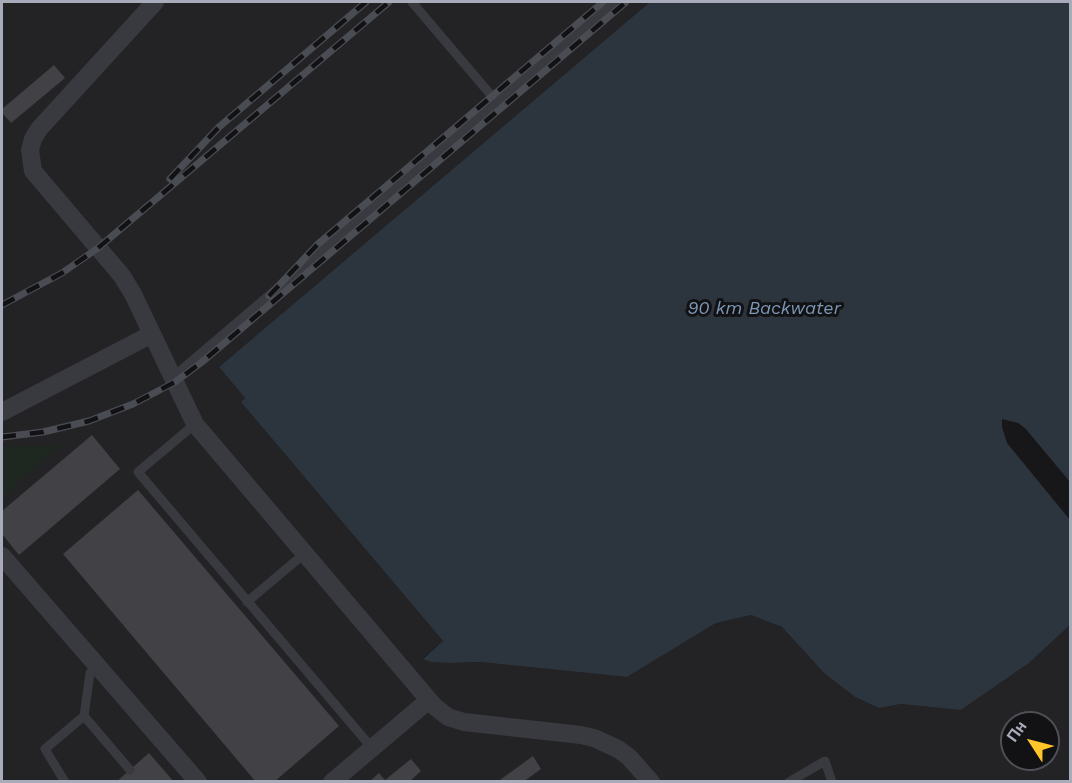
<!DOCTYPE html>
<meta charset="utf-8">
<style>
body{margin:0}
#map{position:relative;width:1072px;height:783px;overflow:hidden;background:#171719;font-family:"Work Sans",sans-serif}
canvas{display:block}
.frame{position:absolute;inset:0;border:3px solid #a8acba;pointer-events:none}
.north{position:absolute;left:1000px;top:711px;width:60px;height:60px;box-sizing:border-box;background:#121214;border:2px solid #4e5056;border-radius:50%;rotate:306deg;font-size:16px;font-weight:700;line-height:24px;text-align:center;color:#a8acba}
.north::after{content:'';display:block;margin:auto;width:21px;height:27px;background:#ffc529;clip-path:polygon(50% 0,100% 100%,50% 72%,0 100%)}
</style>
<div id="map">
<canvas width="1072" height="783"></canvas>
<div class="frame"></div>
<div class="north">Пн</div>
</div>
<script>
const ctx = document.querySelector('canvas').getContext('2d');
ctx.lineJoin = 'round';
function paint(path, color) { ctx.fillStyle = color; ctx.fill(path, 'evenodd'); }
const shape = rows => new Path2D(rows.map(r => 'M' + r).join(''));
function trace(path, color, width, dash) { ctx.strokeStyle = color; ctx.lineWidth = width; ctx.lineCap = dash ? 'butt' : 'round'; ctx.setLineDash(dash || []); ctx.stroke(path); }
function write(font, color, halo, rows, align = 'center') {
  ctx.font = font + ' "Work Sans",sans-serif'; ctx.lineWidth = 6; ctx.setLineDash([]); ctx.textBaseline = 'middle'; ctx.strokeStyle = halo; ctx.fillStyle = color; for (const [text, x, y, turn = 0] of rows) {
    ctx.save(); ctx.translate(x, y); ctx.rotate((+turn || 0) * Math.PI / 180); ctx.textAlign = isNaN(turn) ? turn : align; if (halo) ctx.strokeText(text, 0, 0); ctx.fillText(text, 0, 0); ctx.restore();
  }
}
paint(shape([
 [2,2,650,2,219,367,245,398,241,402,443,641,423,658,450,663,480,662,627,677,716,623,751,615,782,627,824,673,855,697,879,708,901,704,961,710,1029,663,1070,625,1070,781,2,782],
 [1012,723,1048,723,1048,759,1012,759]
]), '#232326');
paint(shape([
 [60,445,2,497,2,447]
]), '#1e2720');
paint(shape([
 [650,2,1070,2,1070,625,1029,663,961,710,901,704,879,708,855,697,824,673,782,627,751,615,716,623,627,677,480,662,450,663,431,662,423,659,443,641,241,402,245,398,219,367]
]), '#2c353e');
paint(shape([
 [1002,419,1018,423,1025,428,1070,482,1070,520,1007,443,1002,427]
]), '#171719');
paint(shape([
 [54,65,65,78,11,123,2,113,2,109],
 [92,435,120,469,19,555,2,534,2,511],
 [138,490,339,726,274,782,256,782,63,554],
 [149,753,174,782,116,782],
 [533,756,541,769,523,782,497,782],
 [411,759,421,771,409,782,369,782,379,773,385,780]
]), '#414146');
trace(shape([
 [412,2,496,101],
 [173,377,614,2],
 [195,424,138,472,372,748],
 [247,602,305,553],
 [97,666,90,673,84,716,130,770],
 [65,782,45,749,84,716],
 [789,782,825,761,832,782]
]), '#393a40', 9);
trace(shape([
 [155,2,39,129,33,139,30,150,33,171,122,276,133,294,195,424,434,706,448,717,464,722,581,735,594,738,618,749,629,757,651,782],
 [2,412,152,334],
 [2,556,198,782],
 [332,782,429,700]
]), '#393a40', 18);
const rail = shape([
 [170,179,219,127,366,2],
 [269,296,318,244,603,2],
 [2,305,62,273,98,248,389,2],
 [2,437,43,432,89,421,133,404,175,382,202,362,626,2]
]);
trace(rail, '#4a4c53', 7);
trace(rail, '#121214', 4.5, [14]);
write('italic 18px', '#7c98b7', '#121214', [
 ["90 km Backwater",764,309]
]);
</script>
